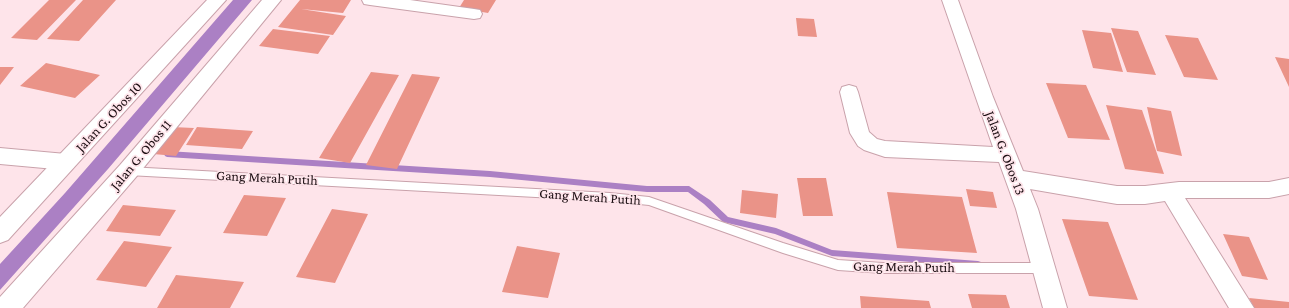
<!DOCTYPE html>
<style>
body{margin:0}
canvas{display:block;background:#fee4ea}
</style>
<canvas width="1289" height="308"></canvas>
<script>
const ctx = document.querySelector('canvas').getContext('2d');
ctx.lineJoin = 'round';
function paint(path, color) { ctx.fillStyle = color; ctx.fill(path, 'evenodd'); }
const shape = rows => new Path2D(rows.map(r => 'M' + r).join(''));
function trace(path, color, width, dash) { ctx.strokeStyle = color; ctx.lineWidth = width; ctx.lineCap = dash ? 'butt' : 'round'; ctx.setLineDash(dash || []); ctx.stroke(path); }
function write(font, color, halo, rows, align = 'center') {
  ctx.font = font + ' "Crimson Pro",serif'; ctx.lineWidth = 3.5; ctx.setLineDash([]); ctx.textBaseline = 'middle'; ctx.strokeStyle = halo; ctx.fillStyle = color; for (const [text, x, y, turn = 0] of rows) {
    ctx.save(); ctx.translate(x, y); ctx.rotate((+turn || 0) * Math.PI / 180); ctx.textAlign = isNaN(turn) ? turn : align; if (halo) ctx.strokeText(text, 0, 0); ctx.fillText(text, 0, 0); ctx.restore();
  }
}
paint(shape([
 [233,0,252,0,108,169,0,290,0,264,65,193]
]), '#ab80c4');
paint(shape([
 [167,151,490,171,647,186,689,186,710,200,728,217,776,228,832,250,978,261,981,262,982,264,981,266,978,267,832,256,775,234,723,222,704,204,688,192,647,192,490,177,167,157,165,156,164,154,165,152,167,151]
]), '#ab80c4');
paint(shape([
 [49,0,76,0,37,40,11,38],
 [83,0,116,0,79,41,47,39],
 [300,0,351,0,343,13,301,9,346,16,333,35,278,27],
 [464,0,496,0,488,13,459,8],
 [796,18,814,19,817,37,798,36],
 [1111,28,1138,31,1156,75,1127,72],
 [273,29,330,36,318,54,259,46],
 [1082,30,1111,33,1123,72,1093,68],
 [1165,35,1198,38,1218,80,1184,77],
 [1275,57,1289,59,1289,87],
 [46,63,100,75,75,98,20,86],
 [0,67,14,67,0,85],
 [371,72,399,75,350,163,319,158],
 [412,74,440,77,397,169,366,165],
 [1046,83,1086,85,1110,140,1068,138],
 [1106,105,1142,110,1164,174,1125,169],
 [1147,107,1171,111,1182,156,1157,151],
 [172,127,194,128,176,156,153,154],
 [197,127,253,131,242,149,186,145],
 [797,178,826,178,833,216,803,216],
 [966,189,993,192,997,208,970,206],
 [742,190,778,194,776,218,740,213],
 [887,192,962,197,977,253,897,248],
 [244,195,286,198,267,236,223,233],
 [123,205,176,210,160,236,106,231],
 [332,209,368,214,335,283,296,277],
 [1062,219,1108,222,1138,300,1089,296],
 [1223,234,1249,237,1268,280,1242,276],
 [124,241,172,247,146,287,96,280],
 [517,246,560,253,548,298,502,292],
 [176,275,244,282,230,308,157,308],
 [968,294,1006,295,1010,308,972,308],
 [860,296,929,301,931,308,861,308],
 [1249,298,1289,302,1289,308,1254,308]
]), '#ea9388');
const service = shape([
 [128,167,610,193,649,197,783,243,838,260,883,263,1043,263,1047,264,1049,268,1047,272,1043,273,883,273,838,270,783,253,649,205,610,201,128,175,124,174,123,171,124,168,128,167]
]);
const minor = shape([
 [362,0,410,0,474,9,480,10,482,14,480,18,474,19,370,5,364,4,362,0],
 [942,0,958,0,993,97,1023,171,1117,186,1145,186,1179,182,1269,182,1289,178,1289,194,1269,198,1185,198,1254,308,1229,308,1165,201,1145,204,1117,204,1030,189,1038,209,1067,308,1043,308,1016,209,999,162,885,157,864,150,858,146,850,133,840,92,842,87,849,85,856,87,858,92,869,132,877,139,885,141,993,147,942,0],
 [0,148,66,154,73,156,76,162,73,168,66,170,0,164,0,148]
]);
const tertiary = shape([
 [207,0,226,0,8,240,0,243,0,217,207,0],
 [262,0,281,0,136,177,23,308,0,308,0,297,120,165,262,0]
]);
trace(service, '#c9a2ab', 2);
trace(minor, '#c9a2ab', 2);
trace(tertiary, '#c9a2ab', 2);
paint(service, '#fff');
paint(minor, '#fff');
paint(tertiary, '#fff');
write('14px', '#180b0f', '#fee4ea', [
 ["Jalan G. Obos 10",109,117,-47],
 ["Jalan G. Obos 13",1005,153,69],
 ["Jalan G. Obos 11",141,155,-50],
 ["Gang Merah Putih",267,178,3],
 ["Gang Merah Putih",590,197,4],
 ["Gang Merah Putih",904,267,1]
]);
</script>
